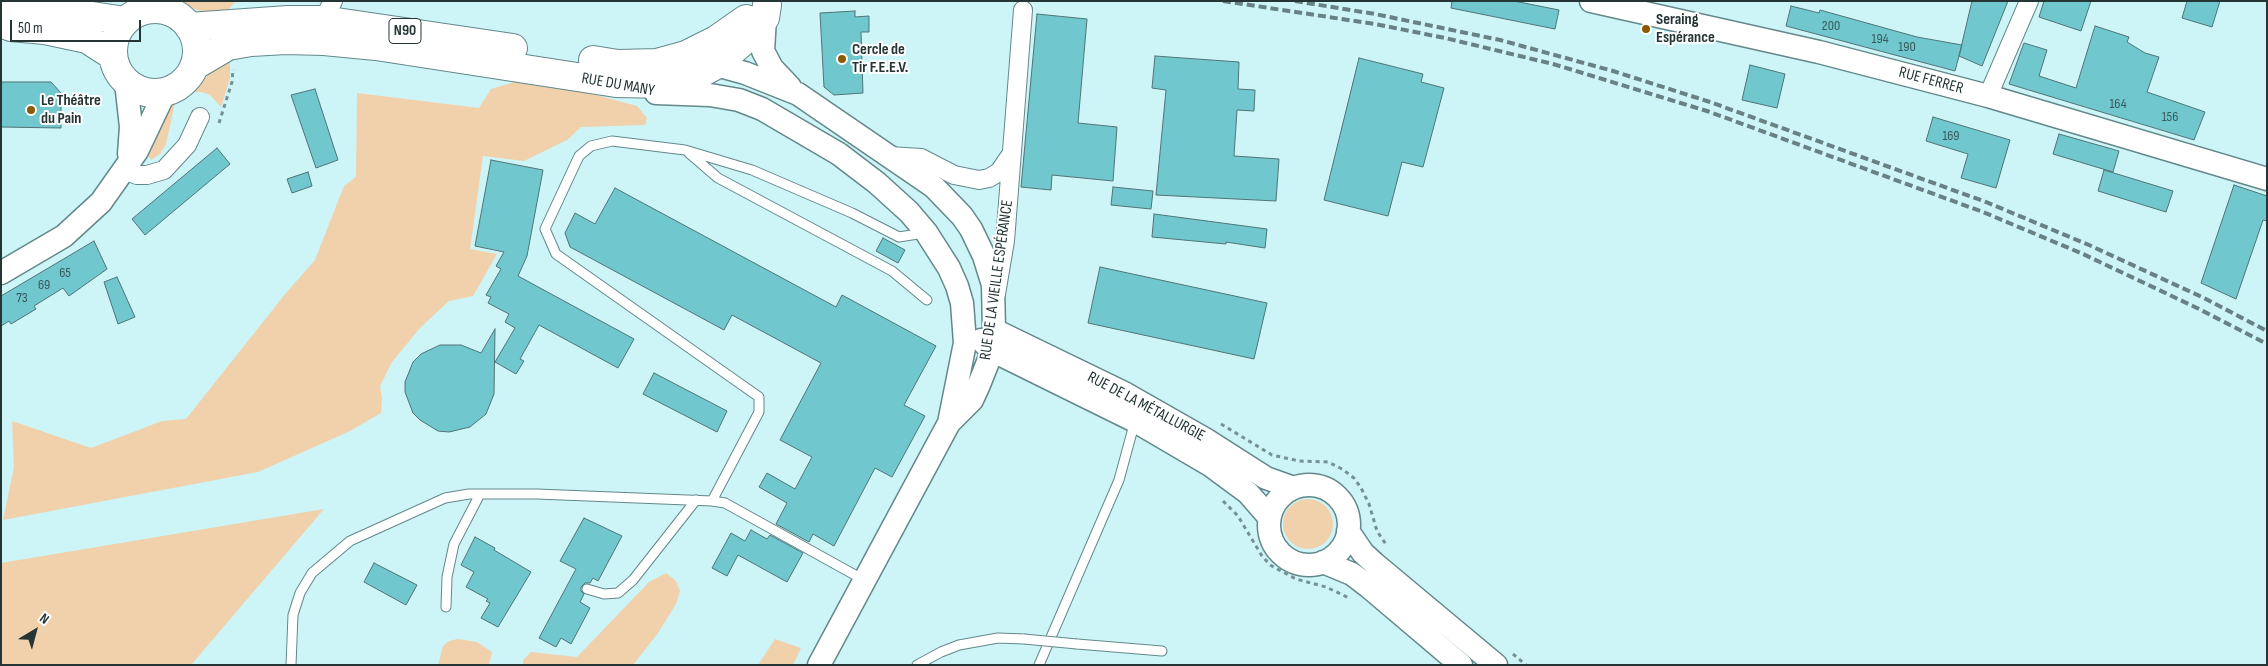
<!DOCTYPE html>
<meta charset="utf-8">
<style>
body{margin:0}
#map{position:relative;width:2268px;height:666px;overflow:hidden;background:#cdf4f7;font-family:"Sofia Sans Condensed",sans-serif}
canvas{display:block}
.frame{position:absolute;inset:0;border:2px solid #253536;pointer-events:none}
.north{position:absolute;left:10px;top:606px;width:50px;height:50px;-webkit-text-stroke:4px #fff;paint-order:stroke;rotate:37deg;font-size:14px;font-weight:700;line-height:20px;text-align:center;color:#253536}
.north::after{content:'';display:block;margin:auto;width:18px;height:22px;background:#253536;clip-path:polygon(50% 0,100% 100%,50% 72%,0 100%)}
.scale{position:absolute;left:10px;top:20px;width:131px;height:22px;box-sizing:border-box;border:2px solid #253536;border-top:0;padding-left:6px;font-size:15px;line-height:18px;white-space:nowrap;color:#253536;-webkit-text-stroke:4px #fff;paint-order:stroke}
</style>
<div id="map">
<canvas width="2268" height="666"></canvas>
<div class="frame"></div>
<div class="north">N</div>
<div class="scale">50 m</div>
</div>
<script>
const ctx = document.querySelector('canvas').getContext('2d');
ctx.lineJoin = 'round';
function paint(path, color) { ctx.fillStyle = color; ctx.fill(path, 'evenodd'); }
const shape = rows => new Path2D(rows.map(r => 'M' + r).join(''));
function trace(path, color, width, dash) { ctx.strokeStyle = color; ctx.lineWidth = width; ctx.lineCap = dash ? 'butt' : 'round'; ctx.setLineDash(dash || []); ctx.stroke(path); }
function write(font, color, halo, rows, align = 'center') {
  ctx.font = font + ' "Sofia Sans Condensed",sans-serif'; ctx.lineWidth = 4; ctx.setLineDash([]); ctx.textBaseline = 'middle'; ctx.strokeStyle = halo; ctx.fillStyle = color; for (const [text, x, y, turn = 0] of rows) {
    ctx.save(); ctx.translate(x, y); ctx.rotate((+turn || 0) * Math.PI / 180); ctx.textAlign = isNaN(turn) ? turn : align; if (halo) ctx.strokeText(text, 0, 0); ctx.fillText(text, 0, 0); ctx.restore();
  }
}
paint(shape([
 [185,1,236,1,228,10,208,13,191,8,184,3],
 [230,62,230,78,221,107,210,95,202,92,192,92,212,71],
 [518,81,548,82,637,106,647,118,645,125,581,127,567,140,524,161,483,156,470,249,497,254,473,296,449,301,420,328,392,362,380,386,382,399,381,413,350,431,258,472,3,520,14,467,12,421,91,448,162,421,186,419,286,293,315,260,344,186,356,177,357,93,479,108,491,89],
 [175,103,166,144,160,154,151,160,148,156,149,153,167,110],
 '1283 524a25 25 0 1 1 50 0a25 25 0 1 1-50 0Z',
 [324,509,191,665,1,665,1,563],
 [666,573,676,581,680,591,676,604,658,633,633,665,523,665,523,660,531,652,577,657,649,582],
 [458,639,477,642,492,652,489,665,438,665,443,646,449,641],
 [775,639,801,648,793,665,758,665]
]), '#f1d1ab');
const building = shape([
 [1452,1,1514,1,1559,10,1555,29,1451,8,1452,1],
 [1972,1,2008,1,1982,66,1959,56,1972,1],
 [2044,1,2091,1,2081,31,2039,17,2044,1],
 [2187,1,2220,1,2212,27,2182,18,2187,1],
 [1791,6,1819,13,1820,10,1917,37,1962,45,1955,71,1786,26,1791,6],
 [855,11,855,17,869,16,869,32,861,32,863,93,834,95,824,87,820,13,855,11],
 [1037,14,1087,19,1078,123,1117,127,1113,181,1052,175,1051,190,1021,187,1037,14],
 [2095,26,2129,37,2127,42,2145,53,2159,57,2147,92,2205,112,2194,140,2009,84,2024,43,2047,50,2039,76,2076,88,2095,26],
 [1155,56,1239,62,1238,89,1255,90,1254,111,1237,110,1234,156,1279,159,1276,201,1156,195,1166,90,1152,88,1155,56],
 [1359,58,1423,74,1421,82,1444,88,1423,167,1402,162,1388,216,1324,200,1359,58],
 [1750,65,1785,74,1777,108,1742,100,1750,65],
 [1,82,51,82,61,93,61,128,1,127,1,82],
 [315,89,338,160,316,168,291,95,315,89],
 [1933,117,2010,140,1996,188,1961,178,1968,154,1926,141,1933,117],
 [2059,134,2119,151,2113,172,2053,154,2059,134],
 [217,148,230,164,145,235,132,219,217,148],
 [491,160,543,170,527,256,518,276,634,339,618,368,539,325,520,359,524,361,516,374,495,362,515,328,505,322,509,314,488,303,491,297,486,295,501,269,496,266,504,252,475,246,491,160],
 [2104,170,2173,191,2166,212,2098,191,2104,170],
 [308,172,312,186,292,193,287,179,308,172],
 [2234,185,2267,196,2267,221,2263,220,2236,299,2201,283,2234,185],
 [1113,187,1153,191,1151,209,1111,205,1113,187],
 [615,188,836,307,842,295,936,346,904,405,925,416,892,477,875,468,834,546,813,534,809,542,776,524,787,503,759,487,767,473,795,489,812,457,780,440,821,363,732,315,724,330,570,247,565,233,575,213,595,224,615,188],
 [1154,214,1267,229,1265,248,1226,242,1226,244,1152,237,1154,214],
 [883,238,905,250,898,263,876,251,883,238],
 [94,241,107,269,69,296,63,288,34,306,36,309,11,324,9,321,1,326,1,296,94,241],
 [1100,267,1267,303,1254,359,1088,323,1100,267],
 [117,277,135,317,118,324,104,282,117,277],
 [495,329,494,394,486,414,470,427,449,432,438,431,420,420,413,413,405,392,405,382,413,362,421,354,440,345,461,345,481,353,495,329],
 [654,373,727,411,717,432,643,394,654,373],
 [584,518,622,536,598,581,593,578,590,583,585,583,581,587,581,591,584,594,580,602,590,608,571,644,561,638,556,647,539,638,576,569,560,561,584,518],
 [751,530,767,539,770,535,803,553,787,582,738,555,727,576,712,568,731,533,745,541,751,530],
 [475,537,495,548,494,550,531,572,498,627,481,618,490,603,486,601,488,599,466,587,474,572,461,565,475,537],
 [374,563,417,585,406,605,364,582,374,563]
]);
paint(building, '#70c7cd');
trace(building, '#507476', 1);
const service = shape([
 [689,153,718,178,892,271,927,300],
 [712,501,759,412,759,397,556,254,545,229,579,156,591,146,612,141,685,150,752,170,852,213,899,237,924,233],
 [587,589,604,594,618,593,633,580,696,500],
 [446,607,447,577,454,544,480,494],
 [1077,644,1162,651],
 [291,665,293,615,300,593,312,573,350,541,445,498,469,494,537,494,712,501,725,503,864,580],
 [917,665,941,652,959,645,998,638,1024,639],
 [1039,665,1119,480,1135,421]
]);
const minor = shape([
 [323,20,333,1],
 [1988,96,2029,1],
 [889,156,921,158,954,175,979,180,989,178,999,172,1010,156],
 [124,170,137,175,147,175,164,170,187,145,200,117],
 [996,294,1005,241,1023,10]
]);
const tertiary = shape([
 [1591,1,1819,52,1988,96,2267,179],
 [765,18,763,51,772,68,790,87],
 [701,65,716,65,745,73,798,94,934,187,962,216,971,229,984,256,993,285,994,330,990,357,978,387,972,400,949,423,819,665],
 [126,82,131,127,129,154],
 [656,93,710,95,739,100,762,109,839,154,877,183,909,212,926,232,949,268,957,286,962,303,965,343,949,423],
 [1,273,64,236,101,202,137,151,165,92],
 [994,330,1126,394,1205,439,1266,478,1294,488],
 [981,340,991,350,1135,421,1210,465,1248,493,1269,517],
 '1269 525a40 40 0 1 1 80 0a40 40 0 1 1-80 0Z',
 [1348,531,1363,553,1375,564,1496,665],
 [1323,562,1352,574,1369,587,1461,665]
]);
const primary = shape([
 '113 51a42 42 0 1 1 84 0a42 42 0 1 1-84 0Z',
 [1,14,10,10,59,11,125,21],
 [1,23,11,27,45,30,87,39,112,55],
 [189,27,288,20,323,20,513,48],
 [593,60,618,64,657,63,686,55,716,40,746,19],
 [194,66,228,46,251,42,286,40,324,41,376,46,616,83,670,84,694,77,716,65,745,40,765,18,767,5]
]);
trace(service, '#63888a', 11);
trace(minor, '#63888a', 20);
trace(tertiary, '#63888a', 25);
trace(primary, '#63888a', 30);
trace(shape([
 [219,123,232,82,233,69],
 [1221,424,1272,455,1299,461,1328,462,1342,469,1354,478,1361,488,1369,504,1377,531,1387,546],
 [1223,501,1238,516,1262,556,1270,565,1296,579,1326,587,1349,598],
 [1513,654,1526,665]
]), '#769193', 3, [4, 4]);
trace(service, '#fff', 9);
trace(minor, '#fff', 18);
trace(tertiary, '#fff', 22);
trace(primary, '#fff', 28);
trace(shape([
 [1223,1,1375,24,1445,38,1553,64,1707,111,1983,212,2083,254,2197,308,2267,344],
 [1295,1,1375,14,1500,40,1613,71,1710,102,1986,202,2089,245,2204,298,2267,331]
]), '#688183', 4, [8, 4]);
const serviceBridge = shape([
 [1024,639,1077,644]
]);
trace(serviceBridge, '#63888a', 11, []);
trace(serviceBridge, '#fff', 9);
for (const [x, y, r, color] of [
 [1646,29,5,"#8b5a02"],
 [842,59,5,"#8b5a02"],
 [31,110,5,"#8b5a02"]
]) { const dot = new Path2D(); dot.arc(x, y, r, 0, 2 * Math.PI); ctx.fillStyle = color; ctx.fill(dot); trace(dot, '#fff', 2); }
write('14px', '#385a5c', null, [
 ["200",1831,26],
 ["194",1880,39],
 ["190",1907,47],
 ["164",2118,104],
 ["156",2170,117],
 ["169",1951,136],
 ["65",65,273],
 ["69",44,285],
 ["73",22,298]
]);
for (const [x, y, w] of [
 [405,31,32]
]) { const box = new Path2D(); box.roundRect(x - w / 2, y - 12.5, w, 25, 4); ctx.fillStyle = '#fff'; ctx.fill(box); trace(box, '#253536', 1); }
write('bold 15px', '#253536', null, [
 ["N90",405,31]
]);
write('bold 16px', '#253536', '#fff', [
 ["Seraing",1656,20],
 ["Espérance",1656,38],
 ["Cercle de",852,50],
 ["Tir F.E.E.V.",852,68],
 ["Le Théâtre",41,101],
 ["du Pain",41,119]
], 'left');
write('16px', '#253536', '#fff', [
 ["RUE FERRER",1931,81,15],
 ["RUE DU MANY",618,85,10],
 ["RUE DE LA VIEILLE ESPÉRANCE",997,280,-82],
 ["RUE DE LA MÉTALLURGIE",1146,407,28]
]);
</script>
